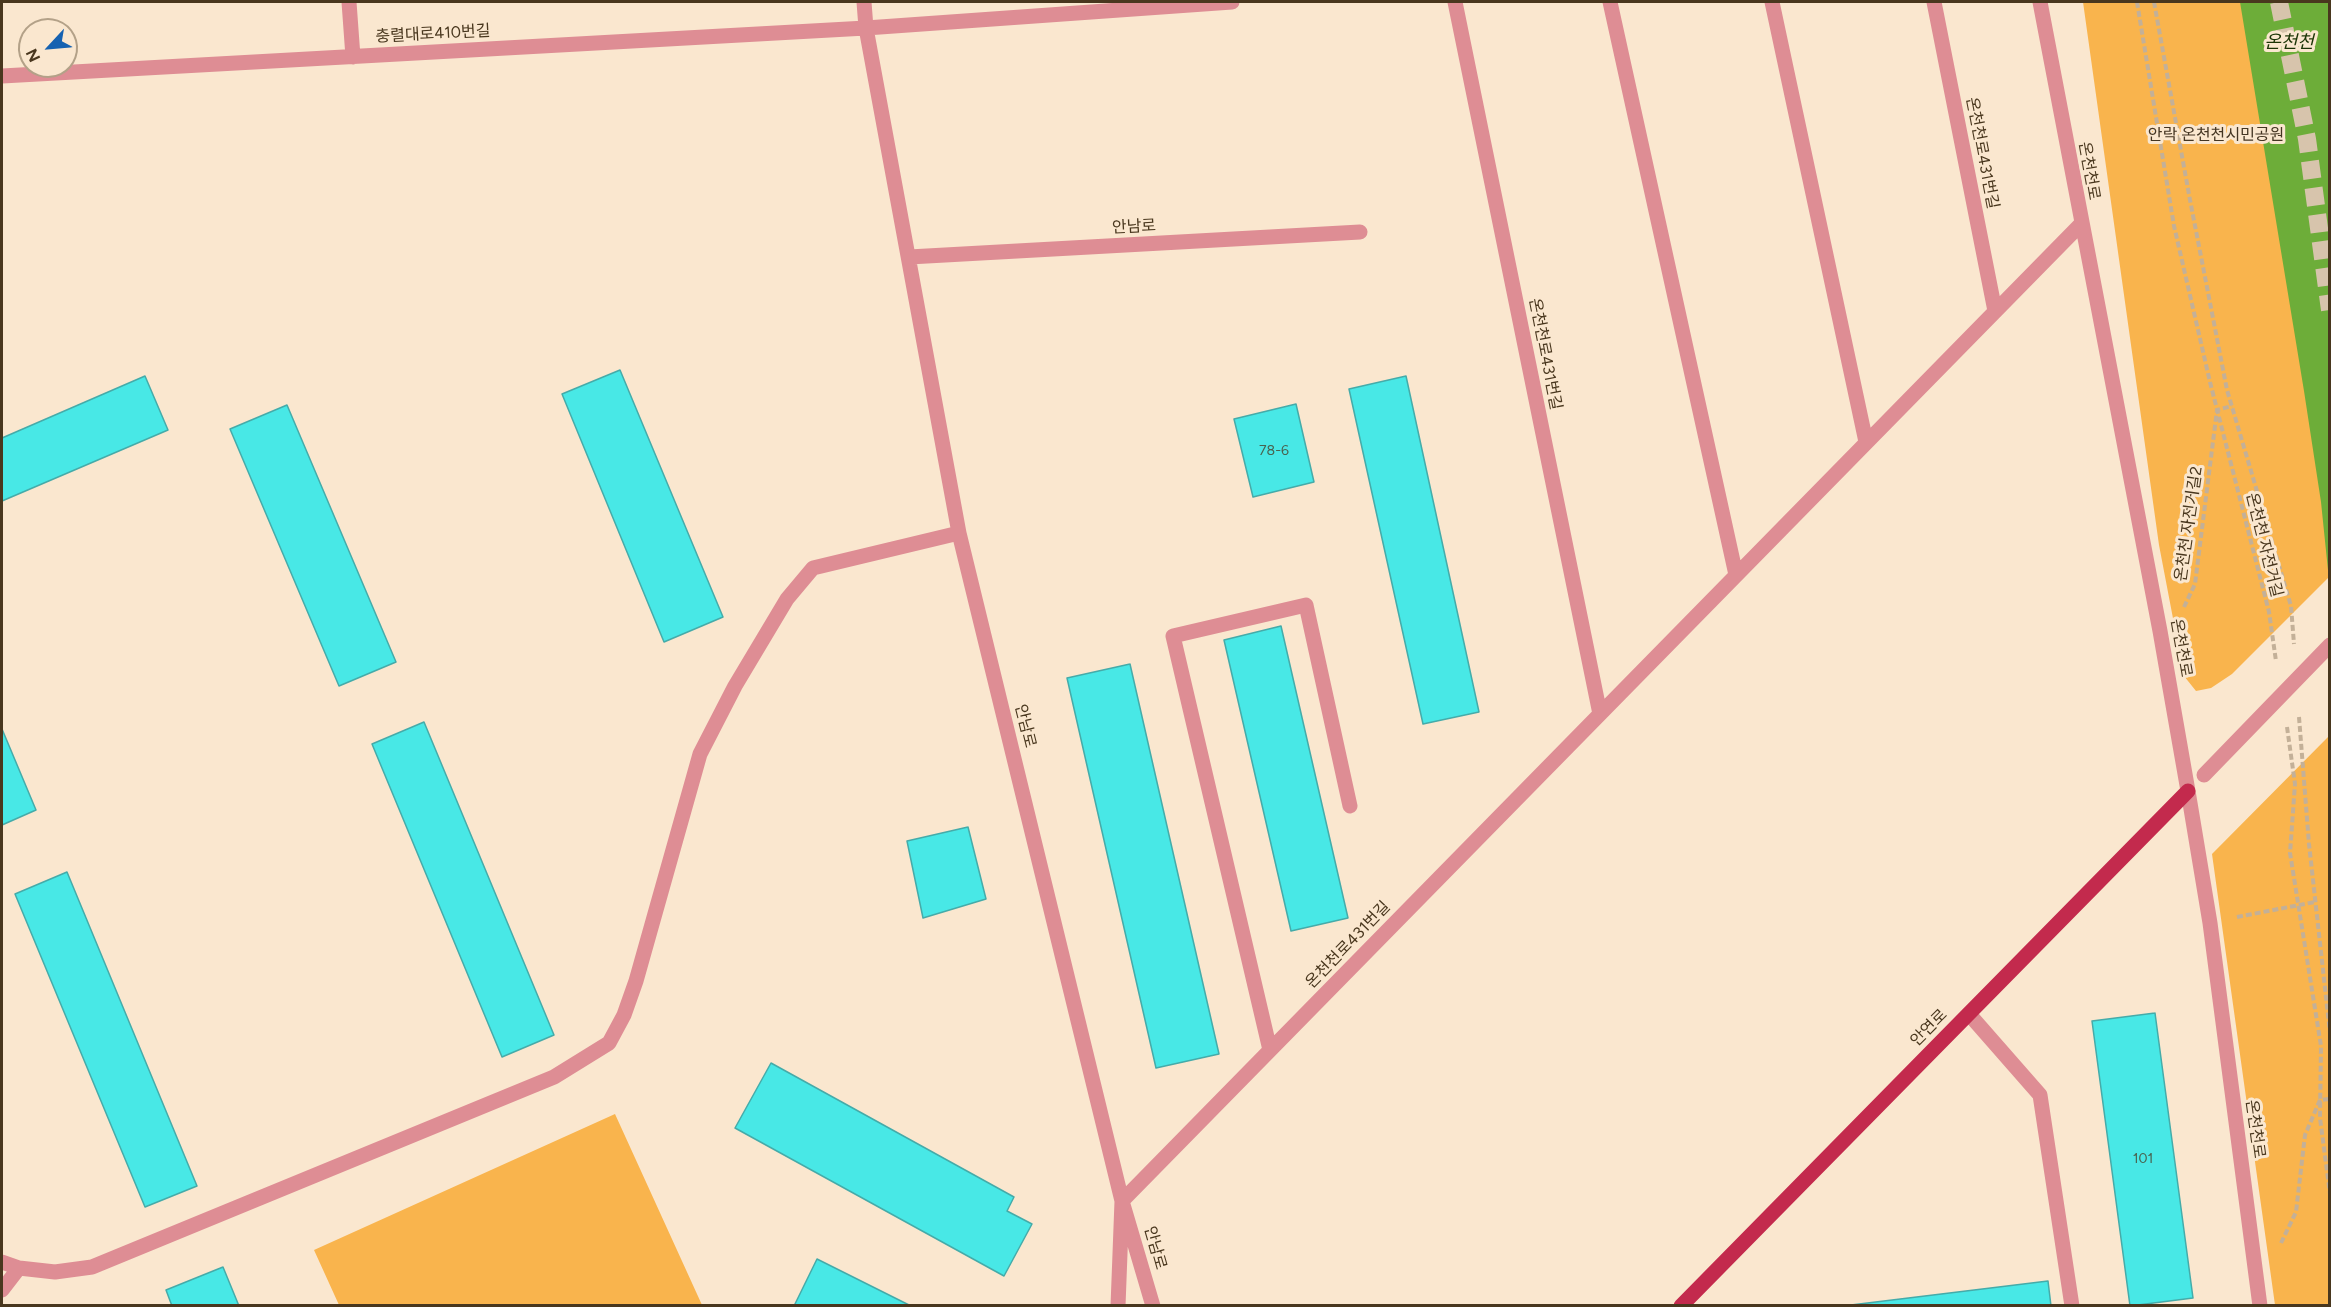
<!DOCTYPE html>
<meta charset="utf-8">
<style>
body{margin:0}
#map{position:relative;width:2331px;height:1307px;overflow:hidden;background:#fae7cf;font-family:Figtree,sans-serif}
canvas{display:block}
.frame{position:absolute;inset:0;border:3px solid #49371e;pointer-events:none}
.north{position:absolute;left:18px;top:18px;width:60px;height:60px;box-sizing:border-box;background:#fae7cf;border:2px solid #b3a188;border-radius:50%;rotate:244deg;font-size:16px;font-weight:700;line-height:24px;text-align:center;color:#49371e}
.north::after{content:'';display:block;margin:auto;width:21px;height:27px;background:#1662b1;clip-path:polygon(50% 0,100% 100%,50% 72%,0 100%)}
</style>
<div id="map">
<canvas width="2331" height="1307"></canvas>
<div class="frame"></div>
<div class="north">N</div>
</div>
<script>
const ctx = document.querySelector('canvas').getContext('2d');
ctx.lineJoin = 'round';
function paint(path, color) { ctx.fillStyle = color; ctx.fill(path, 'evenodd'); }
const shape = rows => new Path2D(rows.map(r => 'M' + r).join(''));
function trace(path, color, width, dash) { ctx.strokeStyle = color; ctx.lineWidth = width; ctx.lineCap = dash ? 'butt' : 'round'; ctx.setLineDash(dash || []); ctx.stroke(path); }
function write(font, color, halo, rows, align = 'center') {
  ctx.font = font + ' Figtree,"Noto Sans KR",sans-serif'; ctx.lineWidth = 6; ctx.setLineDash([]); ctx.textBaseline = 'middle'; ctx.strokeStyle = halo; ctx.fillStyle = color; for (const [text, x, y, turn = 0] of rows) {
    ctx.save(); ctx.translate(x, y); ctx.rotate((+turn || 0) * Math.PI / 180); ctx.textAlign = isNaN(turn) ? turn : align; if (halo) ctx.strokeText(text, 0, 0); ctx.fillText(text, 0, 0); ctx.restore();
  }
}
paint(shape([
 [2083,2,2329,2,2329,577,2232,674,2211,688,2196,691,2184,676,2159,545],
 [2329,736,2329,1305,2275,1305,2212,854],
 [615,1114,702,1305,339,1305,314,1250]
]), '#f9b44d');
paint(shape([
 [2240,2,2329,2,2329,580,2321,502,2304,391]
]), '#6dad39');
const building = shape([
 [620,370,723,617,664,642,562,394,620,370],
 [145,376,168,430,2,501,2,438,145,376],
 [1406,376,1479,712,1423,724,1349,389,1406,376],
 [1296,404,1314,482,1253,497,1234,419,1296,404],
 [287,405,396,662,339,686,230,429,287,405],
 [1281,626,1348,918,1291,931,1224,640,1281,626],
 [1130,664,1219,1054,1156,1068,1067,678,1130,664],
 [424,722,554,1035,502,1057,372,744,424,722],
 [2,729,36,810,2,825,2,729],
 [968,827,986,899,923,918,907,841,968,827],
 [67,872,197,1186,145,1207,15,894,67,872],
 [2155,1013,2193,1298,2130,1306,2092,1021,2155,1013],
 [771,1063,1014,1197,1007,1211,1032,1224,1004,1276,735,1128,771,1063],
 [817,1259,911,1306,794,1306,817,1259],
 [223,1267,239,1306,172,1306,166,1290,223,1267],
 [2048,1281,2051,1306,1851,1306,1851,1305,2048,1281]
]);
paint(building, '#48e8e6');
trace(building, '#45aba9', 1.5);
trace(shape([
 [2279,2,2307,139,2330,310]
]), '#d7c4ac', 18, [18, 9]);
trace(shape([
 [2137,2,2174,226,2210,382,2269,612,2276,661],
 [2154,2,2190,200,2227,390,2291,606,2294,644],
 [2184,607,2195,584,2217,410,2232,406],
 [2299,717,2309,844,2330,1033],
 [2287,727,2295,784,2290,853,2321,1046,2320,1118,2330,1194],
 [2237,917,2315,902],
 [2281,1243,2296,1212,2305,1135,2320,1100,2330,1099]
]), '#c3b098', 4, [6, 3]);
trace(shape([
 [349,2,353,57],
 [864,2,866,28,959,533,1122,1201,1153,1306],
 [1455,2,1600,714],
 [1610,2,1736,575],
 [1772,2,1866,442],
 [1934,2,1995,311],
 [2040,2,2160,631,2188,791,2210,923,2260,1306],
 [2,76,866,28,1232,2],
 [909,257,1360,232],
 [1969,1014,2040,1095,2072,1306],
 [1270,1050,1173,636,1306,605,1350,806],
 [2,1262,19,1268,55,1272,92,1267,554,1077,609,1043,624,1015,636,981,700,754,735,686,787,599,813,568,959,533],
 [2,1290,19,1268],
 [1118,1306,1122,1201,2081,224]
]), '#de8d94', 15);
trace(shape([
 [1681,1306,2188,791]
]), '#c32a4d', 15);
trace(shape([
 [2204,775,2330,645]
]), '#de8d94', 15);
write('14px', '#496350', null, [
 ["78-6",1274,451],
 ["101",2143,1159]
]);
write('16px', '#49371e', '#fae7cf', [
 ["충렬대로410번길",433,34,-3],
 ["온천천로431번길",1982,153,79],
 ["온천천로",2089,171,80],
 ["안남로",1134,227,-3],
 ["온천천로431번길",1545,354,79],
 ["온천천 자전거길2",2189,524,-82],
 ["온천천 자전거길",2264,545,76],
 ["온천천로",2181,648,80],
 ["안남로",1025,726,76],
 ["온천천로431번길",1348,945,-46],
 ["안연로",1929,1028,-45],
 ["온천천로",2255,1129,82],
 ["안남로",1155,1248,74]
]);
write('16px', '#443522', '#fae7cf', [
 ["안락 온천천시민공원",2216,135]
]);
write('italic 18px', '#1b3405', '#fae7cf', [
 ["온천천",2289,43]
]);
</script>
